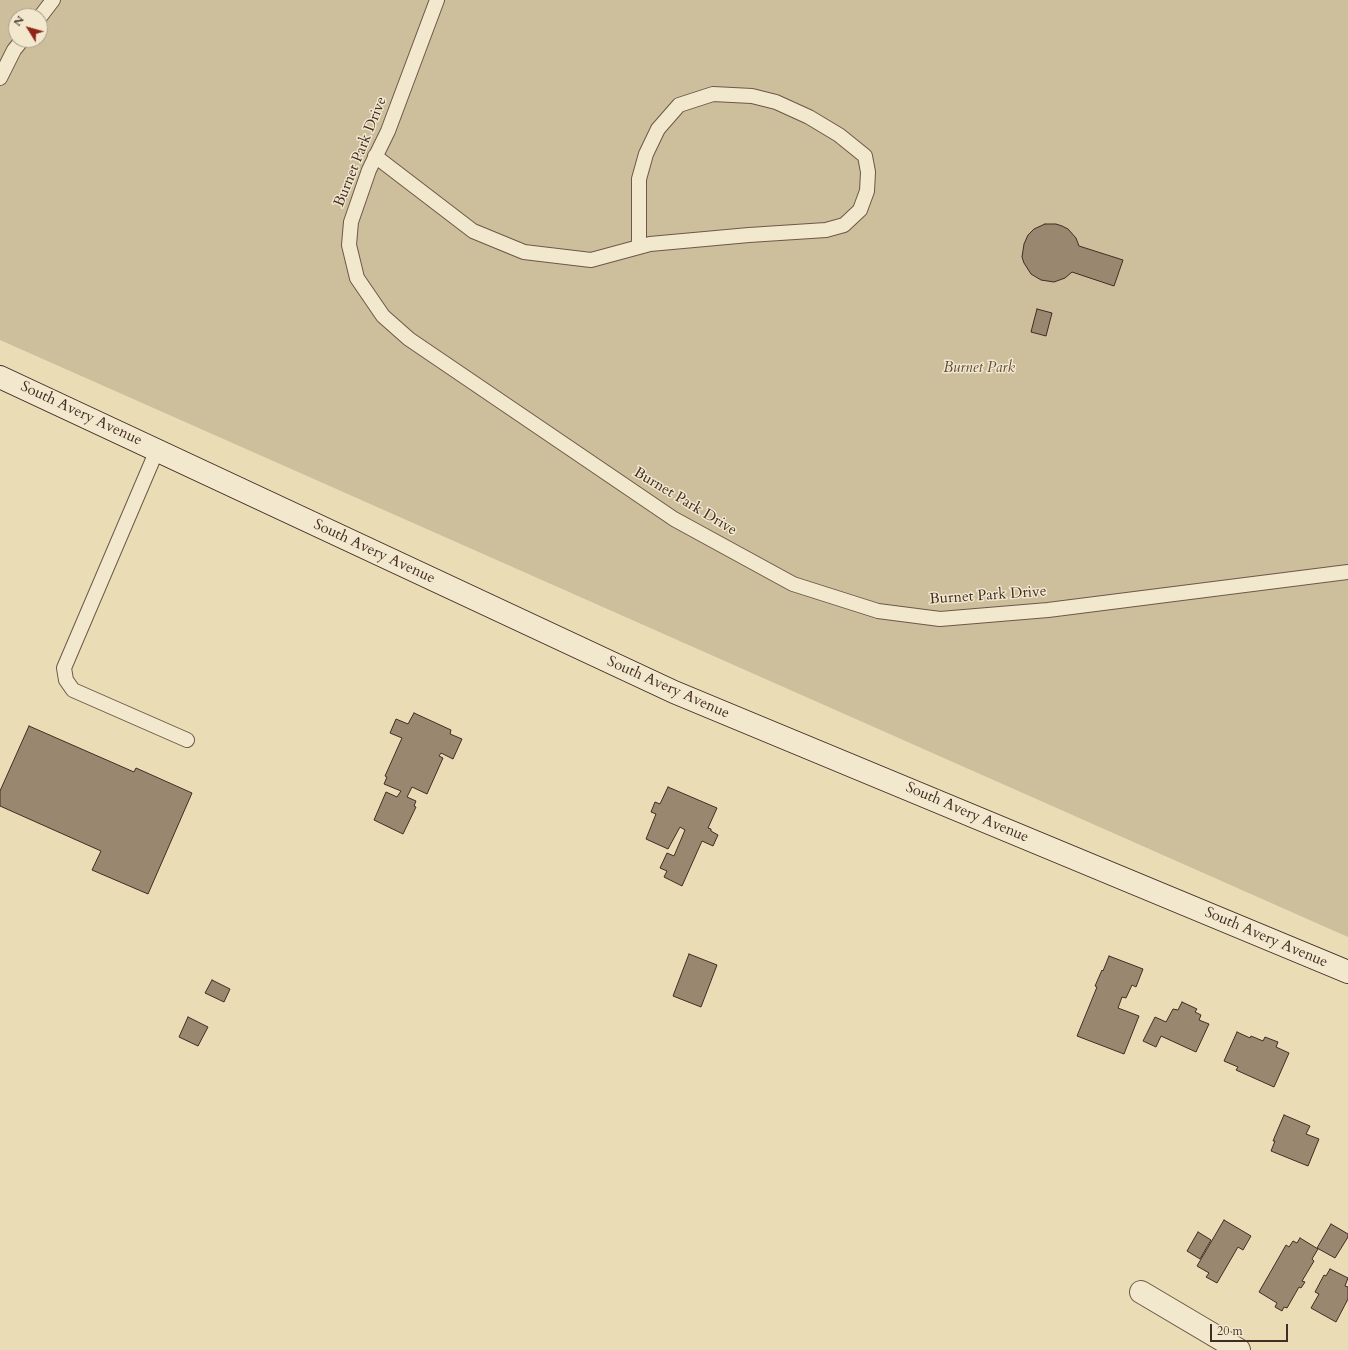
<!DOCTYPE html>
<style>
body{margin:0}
#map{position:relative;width:1348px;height:1350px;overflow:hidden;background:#eadcb4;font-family:Cardo,serif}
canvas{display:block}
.north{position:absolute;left:8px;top:8px;width:40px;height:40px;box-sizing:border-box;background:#f1e8ce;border:1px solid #ab9d8a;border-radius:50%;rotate:307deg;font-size:11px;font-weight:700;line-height:16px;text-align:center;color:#422c24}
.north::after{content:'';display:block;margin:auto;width:14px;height:18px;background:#8f2418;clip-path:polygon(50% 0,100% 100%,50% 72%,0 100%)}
.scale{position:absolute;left:1210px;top:1324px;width:78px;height:18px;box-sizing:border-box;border:2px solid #422c24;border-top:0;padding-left:5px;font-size:12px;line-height:14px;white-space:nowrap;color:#422c24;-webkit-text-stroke:3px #f1e8ce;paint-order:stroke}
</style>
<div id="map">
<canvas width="1348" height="1350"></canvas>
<div class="north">N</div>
<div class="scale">20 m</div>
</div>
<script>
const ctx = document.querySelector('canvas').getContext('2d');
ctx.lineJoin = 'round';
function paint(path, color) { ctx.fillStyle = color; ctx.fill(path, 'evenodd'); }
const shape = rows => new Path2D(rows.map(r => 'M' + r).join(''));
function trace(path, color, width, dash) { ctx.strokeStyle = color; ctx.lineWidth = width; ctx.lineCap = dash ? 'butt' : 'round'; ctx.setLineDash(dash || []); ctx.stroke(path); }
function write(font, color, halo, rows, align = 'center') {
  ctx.font = font + ' Cardo,serif'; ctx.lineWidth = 3; ctx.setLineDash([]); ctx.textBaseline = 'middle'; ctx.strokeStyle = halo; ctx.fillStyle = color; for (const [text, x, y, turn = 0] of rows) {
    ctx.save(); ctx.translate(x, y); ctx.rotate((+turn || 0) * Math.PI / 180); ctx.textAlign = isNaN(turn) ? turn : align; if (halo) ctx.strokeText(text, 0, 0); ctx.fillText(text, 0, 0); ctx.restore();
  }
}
paint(shape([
 [0,0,1348,0,1348,937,0,340],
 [16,16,40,16,40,40,16,40]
]), '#cdbe9c');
const building = shape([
 [1045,224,1056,224,1062,226,1068,229,1076,238,1079,246,1123,260,1114,286,1072,272,1065,278,1054,282,1041,280,1031,274,1024,263,1022,257,1024,244,1028,235,1034,229,1045,224],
 [1037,309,1052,313,1046,336,1031,332,1037,309],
 [414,713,451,730,450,734,462,739,453,759,441,753,439,756,443,758,427,794,412,787,407,797,416,801,414,806,416,807,403,834,374,820,386,792,397,797,401,791,384,784,387,777,385,776,402,738,390,733,396,719,408,724,414,713],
 [29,726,134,772,136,768,192,793,148,894,92,870,101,851,0,806,0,791,29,726],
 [668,787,717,808,708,828,711,829,711,831,718,835,713,846,702,841,682,886,664,877,667,871,660,868,667,853,674,856,685,830,680,827,668,849,646,839,656,814,651,812,655,802,660,804,668,787],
 [689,954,717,965,701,1007,673,996,689,954],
 [1109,956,1143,969,1136,987,1132,985,1126,998,1122,997,1118,1008,1139,1016,1124,1054,1077,1036,1097,987,1095,986,1102,970,1103,971,1109,956],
 [212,980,230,989,224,1002,205,993,212,980],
 [1182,1002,1197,1009,1195,1012,1201,1015,1199,1020,1209,1024,1196,1052,1161,1036,1156,1047,1143,1041,1155,1017,1166,1022,1173,1009,1178,1010,1182,1002],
 [188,1017,208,1027,198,1046,179,1037,188,1017],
 [1237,1032,1250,1038,1251,1036,1263,1041,1265,1037,1278,1042,1276,1047,1289,1053,1274,1087,1236,1070,1238,1067,1224,1061,1237,1032],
 [1284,1115,1310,1126,1306,1134,1319,1139,1308,1166,1271,1151,1275,1141,1273,1141,1284,1115],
 [1224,1220,1251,1236,1243,1250,1238,1247,1217,1283,1206,1277,1209,1273,1197,1266,1224,1220],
 [1331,1224,1348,1234,1348,1237,1335,1258,1317,1248,1331,1224],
 [1198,1232,1211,1240,1200,1259,1187,1251,1198,1232],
 [1300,1238,1318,1249,1312,1259,1314,1261,1302,1281,1305,1282,1301,1288,1299,1287,1287,1308,1284,1307,1282,1311,1275,1307,1277,1303,1259,1292,1286,1245,1289,1247,1293,1241,1297,1243,1300,1238],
 [1330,1269,1348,1278,1345,1286,1348,1287,1348,1299,1336,1322,1311,1308,1319,1294,1315,1292,1324,1275,1326,1276,1330,1269]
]);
paint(building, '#99886f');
trace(building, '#422c24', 1);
const lane = shape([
 [437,0,388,131,369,170,351,222,349,245,357,278,383,316,409,339,674,519,793,584,878,611,940,619,1048,610,1348,572],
 [40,17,53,0],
 [0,78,14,50,22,40],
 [375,156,473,231,524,252,591,260,639,247,639,179,646,154,658,129,679,105,713,94,752,96,776,102,809,117,839,135,865,156,868,172,867,191,860,210,844,225,826,230,749,235,650,244,639,247],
 [157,450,64,668,66,680,73,690,187,740]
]);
const street = shape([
 [1141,1292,1239,1350]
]);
const secondary = shape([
 [0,377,674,692,1348,972]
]);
trace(lane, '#6c5848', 16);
trace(street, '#6c5848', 24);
trace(secondary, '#422c24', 24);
trace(lane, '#f1e8ce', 14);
trace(street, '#f1e8ce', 22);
trace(secondary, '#f1e8ce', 22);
write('15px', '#422c24', '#f1e8ce', [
 ["Burnet Park Drive",361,152,-68],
 ["South Avery Avenue",81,414,25],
 ["Burnet Park Drive",685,502,31],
 ["South Avery Avenue",374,552,25],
 ["Burnet Park Drive",988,596,-4],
 ["South Avery Avenue",668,688,24],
 ["South Avery Avenue",967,813,23],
 ["South Avery Avenue",1266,938,23]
]);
write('italic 15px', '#5e493c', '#f1e8ce', [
 ["Burnet Park",979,369]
]);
</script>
